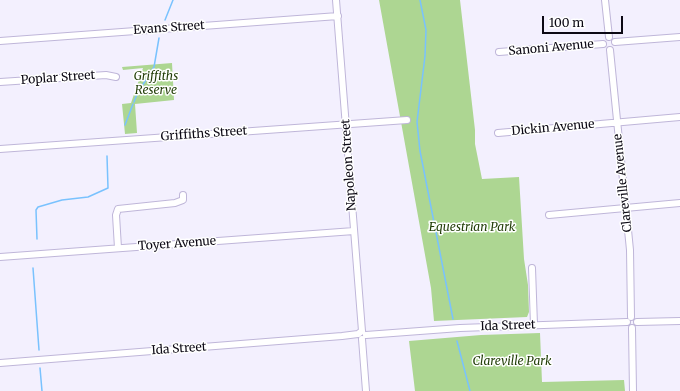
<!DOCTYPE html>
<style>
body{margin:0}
#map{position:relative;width:680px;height:391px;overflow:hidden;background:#f3f0fe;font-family:Merriweather,serif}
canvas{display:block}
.scale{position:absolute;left:542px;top:16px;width:81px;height:18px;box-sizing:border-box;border:2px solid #0c0914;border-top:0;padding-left:5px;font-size:12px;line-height:14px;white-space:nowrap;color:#0c0914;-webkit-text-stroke:3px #fff;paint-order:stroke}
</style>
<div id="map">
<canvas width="680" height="391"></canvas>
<div class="scale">100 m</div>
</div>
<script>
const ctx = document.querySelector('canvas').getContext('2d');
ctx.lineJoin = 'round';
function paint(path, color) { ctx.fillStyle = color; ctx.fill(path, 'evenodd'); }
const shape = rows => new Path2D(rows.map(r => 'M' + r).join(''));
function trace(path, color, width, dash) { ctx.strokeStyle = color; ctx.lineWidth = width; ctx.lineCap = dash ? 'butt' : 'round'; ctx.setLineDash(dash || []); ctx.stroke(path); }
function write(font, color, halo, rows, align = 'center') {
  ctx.font = font + ' Merriweather,serif'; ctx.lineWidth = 3; ctx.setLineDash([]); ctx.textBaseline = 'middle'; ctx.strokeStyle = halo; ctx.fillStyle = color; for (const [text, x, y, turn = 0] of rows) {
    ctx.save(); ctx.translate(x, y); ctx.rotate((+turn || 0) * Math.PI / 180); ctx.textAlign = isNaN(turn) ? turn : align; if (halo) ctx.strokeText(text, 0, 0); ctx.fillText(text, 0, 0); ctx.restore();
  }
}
paint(shape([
 [379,0,460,0,475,130,475,144,482,179,519,177,524,259,528,285,529,312,527,317,434,321,431,288],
 [172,63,174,100,135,104,137,133,125,134,122,104,131,103,143,68,123,70,122,67],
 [540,333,542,382,624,380,625,391,415,391,409,341,481,335]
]), '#add692');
trace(shape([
 [420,0,426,30,425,56,417,122,420,151,453,319],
 [165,20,173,0],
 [134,102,137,94,154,67,159,38],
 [125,125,133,104],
 [37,239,36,210,38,207,62,200,88,197,108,188,107,156],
 [33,268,39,350],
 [457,341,470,391],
 [40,368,42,391]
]), '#79c2fe', 1.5);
const minor = shape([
 [336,0,362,331],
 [605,0,609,37],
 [0,41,338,16],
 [615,42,680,37],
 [610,50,630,250,631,317],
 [499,52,603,44],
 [0,82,106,75,116,77],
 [498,133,680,117],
 [0,149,407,120],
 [549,215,680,203],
 [118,248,116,215,118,209,175,203,183,200,183,195],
 [0,257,354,231],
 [532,268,534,325],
 [637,322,680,321],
 [632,328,633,391],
 [366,335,460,328,627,322],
 [362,339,366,391],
 [0,363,342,336,358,334,362,331]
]);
trace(minor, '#bfb6d9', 8);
trace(minor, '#fff', 6);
write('12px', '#0c0914', '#fff', [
 ["Evans Street",169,28,-4],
 ["Sanoni Avenue",551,48,-5],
 ["Poplar Street",58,78,-4],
 ["Dickin Avenue",553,128,-5],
 ["Griffiths Street",204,134,-4],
 ["Napoleon Street",349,165,-94],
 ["Clareville Avenue",623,183,-96],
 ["Toyer Avenue",177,244,-4],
 ["Ida Street",508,326,-2],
 ["Ida Street",179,349,-4]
]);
write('italic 12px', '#233f09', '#fff', [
 ["Griffiths",156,77],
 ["Reserve",156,91],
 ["Equestrian Park",472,228],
 ["Clareville Park",512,362]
]);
</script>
